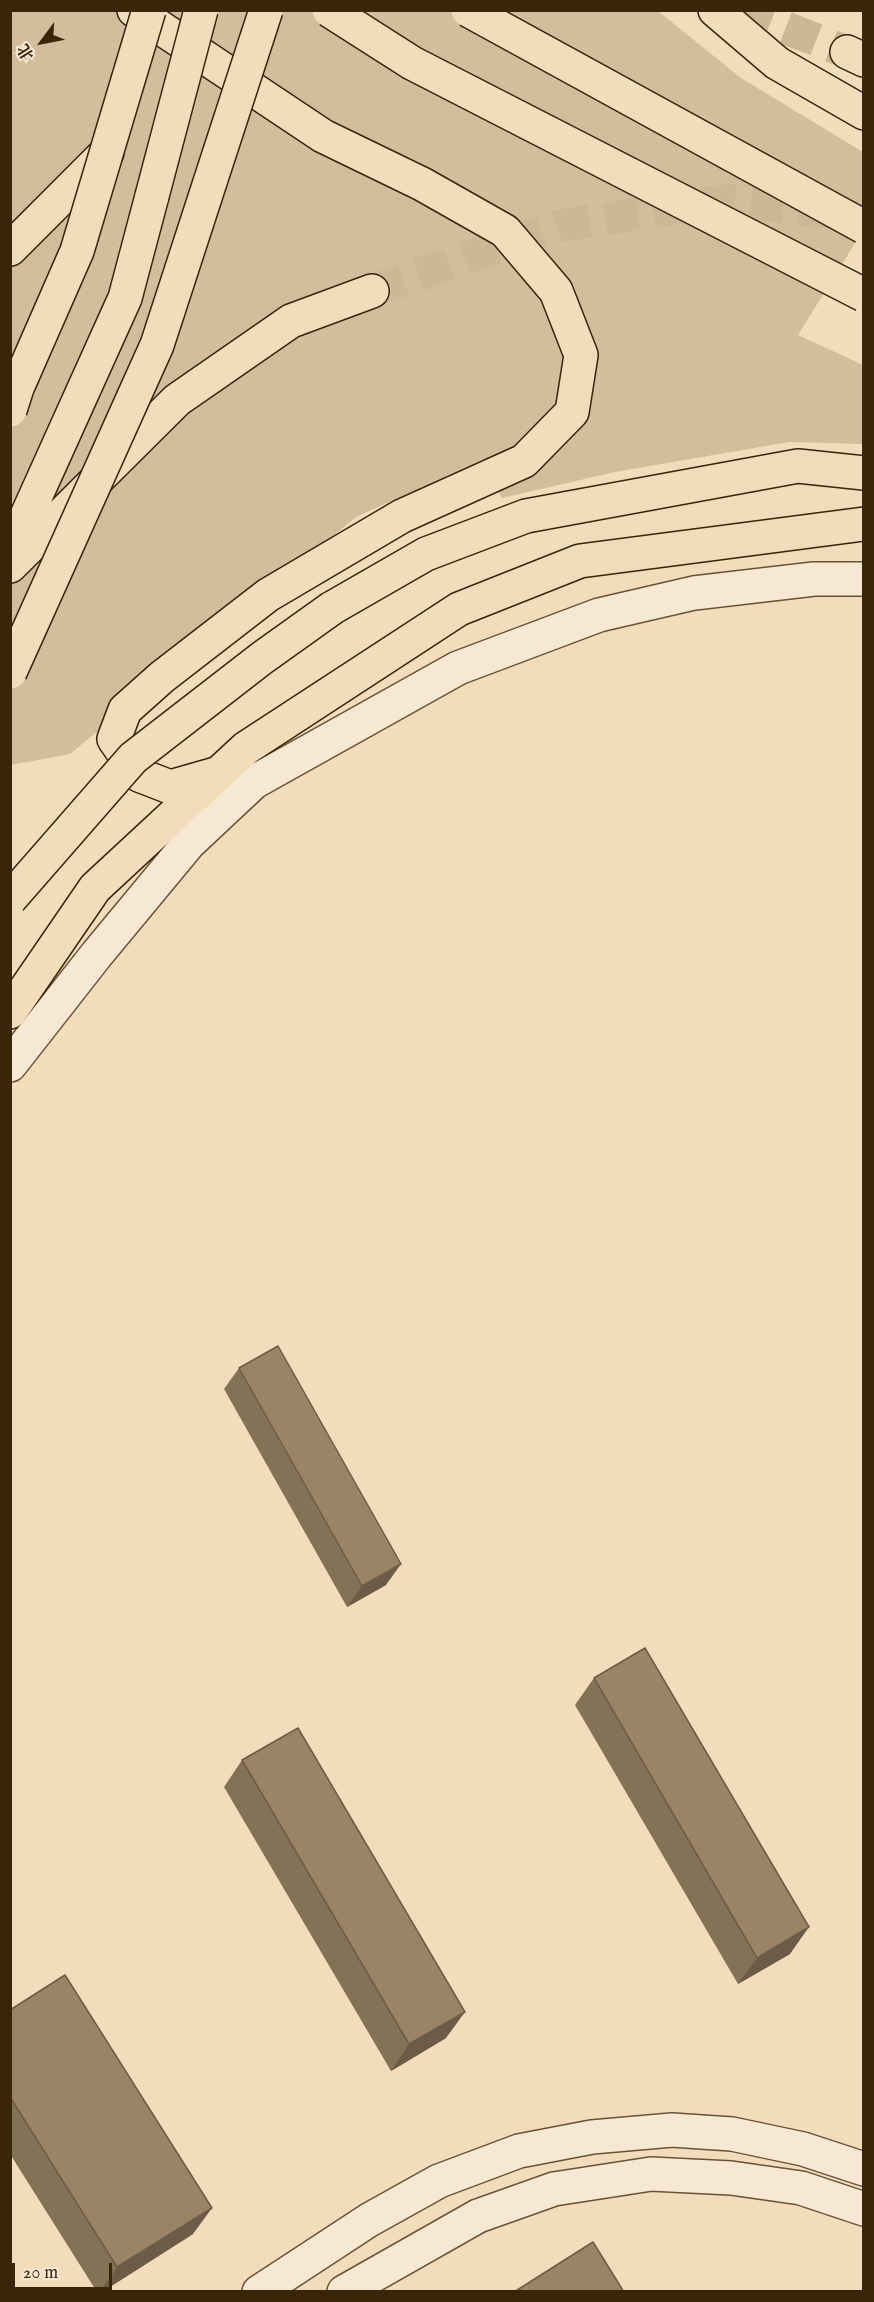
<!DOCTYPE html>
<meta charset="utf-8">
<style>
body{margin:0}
#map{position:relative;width:874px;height:2302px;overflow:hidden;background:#f3dcbb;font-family:"IM FELL English","Noto Serif SC",serif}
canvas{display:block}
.frame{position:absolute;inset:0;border:12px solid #392508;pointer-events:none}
.north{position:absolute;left:12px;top:12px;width:60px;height:60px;-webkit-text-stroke:4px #f7e8d3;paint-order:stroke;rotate:238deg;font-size:16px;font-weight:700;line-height:24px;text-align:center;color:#392508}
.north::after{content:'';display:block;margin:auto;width:21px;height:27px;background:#392508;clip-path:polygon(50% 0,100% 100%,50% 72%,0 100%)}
.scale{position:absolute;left:12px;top:2263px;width:100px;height:27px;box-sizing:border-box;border:3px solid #392508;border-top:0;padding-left:8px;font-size:18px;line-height:21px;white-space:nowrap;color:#392508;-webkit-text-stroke:4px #f7e8d3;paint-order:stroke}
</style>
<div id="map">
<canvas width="874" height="2302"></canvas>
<div class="frame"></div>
<div class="north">北</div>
<div class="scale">20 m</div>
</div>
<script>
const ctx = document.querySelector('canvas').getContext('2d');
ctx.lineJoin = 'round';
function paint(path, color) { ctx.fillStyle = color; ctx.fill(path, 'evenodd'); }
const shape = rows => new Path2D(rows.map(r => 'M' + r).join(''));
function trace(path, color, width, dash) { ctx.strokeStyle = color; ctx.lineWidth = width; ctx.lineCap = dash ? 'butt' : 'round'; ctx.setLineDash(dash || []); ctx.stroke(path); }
paint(shape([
 [11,11,658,11,741,78,863,152,863,230,798,335,863,365,863,444,789,442,615,472,502,498,481,460,356,517,70,754,11,765]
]), '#d3bd9d');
trace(shape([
 [740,10,847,52]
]), '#ceb797', 33, [33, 16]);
trace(shape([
 [372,291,559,226,728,200,841,214]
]), '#ceb797', 33, [33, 16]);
const minor = shape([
 [10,1065,97,954,189,843,254,782,458,668,599,615,694,593,814,579,864,579],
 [259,2292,369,2220,439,2181,519,2151,592,2137,672,2130,732,2134,803,2149,864,2169],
 [344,2292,478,2216,554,2189,651,2174,731,2178,801,2188,864,2209]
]);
const major = shape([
 [134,10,323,136,422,184,505,231,556,291,581,355,572,412,524,461,402,516,268,595,162,677,125,710,114,739,139,775,170,787,219,773],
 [847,52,864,60],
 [10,1012,95,888,246,748,459,609,580,561,864,524]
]);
const highway = shape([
 [715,10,777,63,864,113],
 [10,249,107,152],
 [10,553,125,298,152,196],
 [10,566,177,400,291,321,372,291],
 [332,608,426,554,526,516,798,466,864,473]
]);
trace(minor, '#685335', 36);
trace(major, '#392508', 36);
trace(highway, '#392508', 36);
trace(minor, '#f7e8d3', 33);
trace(major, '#f3dcbb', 33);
trace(highway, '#f3dcbb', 33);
const highwayBridge = shape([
 [329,10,412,63,864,295],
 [468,10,864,227],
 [152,196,201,10],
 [10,410,17,388,77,251,149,10],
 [10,672,157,345,266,10],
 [10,899,133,758,262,658,332,608]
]);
trace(highwayBridge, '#392508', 36, []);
trace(highwayBridge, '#f3dcbb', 33);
paint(shape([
 [239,1368,386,1585,347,1607,224,1389],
 [594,1678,790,1954,738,1984,575,1705],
 [242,1760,446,2038,391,2071,224,1787],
 [10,2010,193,2234,102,2292,97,2292,10,2154]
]), '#847257');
paint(shape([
 [401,1564,386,1585,347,1607,362,1586],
 [809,1927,790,1954,738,1984,757,1958],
 [465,2012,446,2038,391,2071,409,2044],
 [212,2208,193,2234,102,2292,100,2292,117,2267]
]), '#6c5c47');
const building = shape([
 [278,1346,401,1564,362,1586,239,1368,278,1346],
 [645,1648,809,1927,757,1958,594,1678,645,1648],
 [298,1728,465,2012,409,2044,242,1760,298,1728],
 [65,1975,212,2208,117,2267,10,2097,10,2010,65,1975],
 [593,2242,624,2292,514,2292,593,2242]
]);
paint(building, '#9a8465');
trace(building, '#6c5c47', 1.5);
</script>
